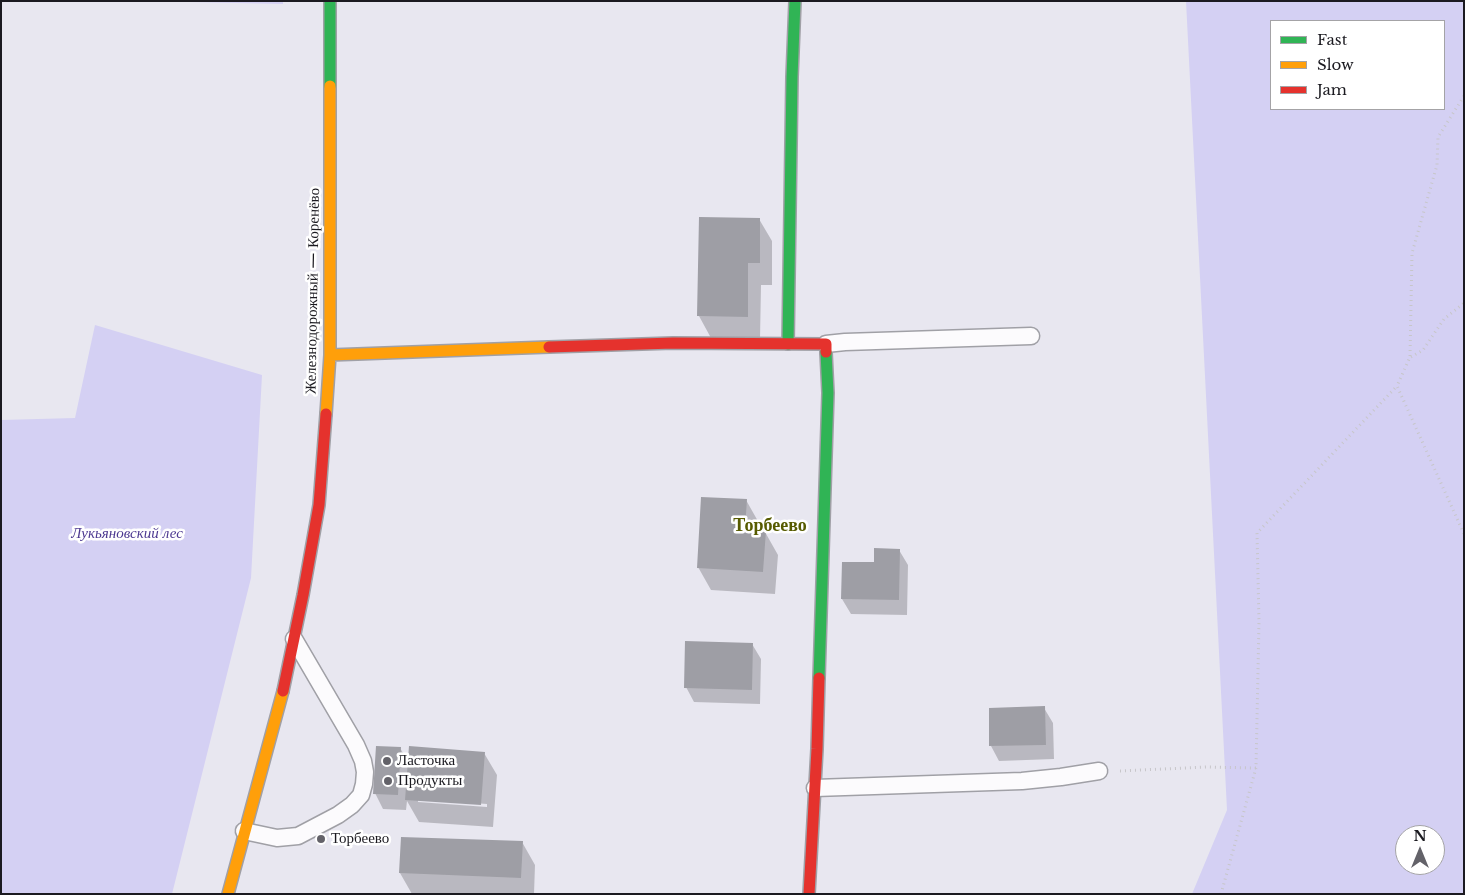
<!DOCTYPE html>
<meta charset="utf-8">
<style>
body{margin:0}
#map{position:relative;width:1465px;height:895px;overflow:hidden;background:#e8e7f0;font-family:"Libre Baskerville",serif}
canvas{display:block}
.frame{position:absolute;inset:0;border:2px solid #1b1a20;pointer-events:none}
.legend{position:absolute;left:1270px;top:20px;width:175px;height:90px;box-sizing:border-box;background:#fff;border:1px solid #a4a3a6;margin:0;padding:6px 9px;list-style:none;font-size:15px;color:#1b1a20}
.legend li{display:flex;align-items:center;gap:10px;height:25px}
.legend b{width:25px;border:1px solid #a4a3a6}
.north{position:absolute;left:1395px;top:825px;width:50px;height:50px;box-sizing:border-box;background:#fff;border:1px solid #a4a3a6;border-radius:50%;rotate:0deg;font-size:14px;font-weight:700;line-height:20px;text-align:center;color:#1b1a20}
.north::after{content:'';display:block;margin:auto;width:18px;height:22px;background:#636269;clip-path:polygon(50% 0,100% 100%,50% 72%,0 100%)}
</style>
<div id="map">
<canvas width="1465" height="895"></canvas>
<div class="frame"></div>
<ul class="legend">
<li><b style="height:6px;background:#30b455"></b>Fast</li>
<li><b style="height:6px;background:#ff9f0a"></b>Slow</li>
<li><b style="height:6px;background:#e5322d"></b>Jam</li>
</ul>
<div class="north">N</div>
</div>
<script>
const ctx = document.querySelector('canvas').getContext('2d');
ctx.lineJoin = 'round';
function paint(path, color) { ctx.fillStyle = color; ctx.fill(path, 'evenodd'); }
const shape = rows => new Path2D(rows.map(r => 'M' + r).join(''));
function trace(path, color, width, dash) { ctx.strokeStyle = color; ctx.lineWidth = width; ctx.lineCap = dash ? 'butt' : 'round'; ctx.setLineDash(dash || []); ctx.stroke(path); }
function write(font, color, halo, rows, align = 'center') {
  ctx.font = font + ' "Libre Baskerville",serif'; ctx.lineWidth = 5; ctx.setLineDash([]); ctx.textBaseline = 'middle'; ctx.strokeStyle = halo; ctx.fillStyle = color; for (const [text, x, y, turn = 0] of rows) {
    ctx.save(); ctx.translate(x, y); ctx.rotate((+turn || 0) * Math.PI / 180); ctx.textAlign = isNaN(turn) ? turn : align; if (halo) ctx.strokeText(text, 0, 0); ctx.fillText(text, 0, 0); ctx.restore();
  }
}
paint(shape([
 [144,1,283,1,283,4],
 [1186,1,1464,1,1464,894,1192,894,1227,810],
 [1271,21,1444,21,1444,109,1271,109],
 [1405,835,1435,835,1435,865,1405,865],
 [95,325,262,375,251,578,172,894,1,894,1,420,75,418]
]), '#d4d0f3');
paint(shape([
 [759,219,772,241,772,285,761,285,760,339,711,338,699,316],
 [746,500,759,523,758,532,765,532,778,555,775,594,711,590,698,567],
 [899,550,908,565,907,615,851,614,842,599,843,563,875,563],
 [752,644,761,659,760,704,694,702,686,687],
 [1044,708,1053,723,1054,759,999,761,991,746],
 [400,748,409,763,484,753,497,775,493,827,419,822,407,801,406,810,383,809,375,793],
 [418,799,487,804,487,807,418,802],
 [402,838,522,842,535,865,534,894,412,894,400,873]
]), '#0003');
paint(shape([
 [699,217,760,218,760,263,748,263,748,317,697,316],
 [701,497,747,499,745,530,766,531,763,572,697,568],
 [874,548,900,549,899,600,841,599,842,562,874,562],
 [685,641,753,643,752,690,684,688],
 [1045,706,1046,745,989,746,989,708],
 [376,746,401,747,398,795,373,794],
 [409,746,485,752,481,805,405,800],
 [401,837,523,841,521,878,399,873]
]), '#9e9ea5');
const lane = shape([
 [826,344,845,342,1031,336],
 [815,788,1022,781,1061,777,1099,771],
 [244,831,277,838,298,836,338,815,352,805,361,795,364,784,365,772,363,761,356,745,294,639]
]);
const fast = shape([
 [330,1,330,86],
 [788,344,792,77,795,1],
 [819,678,828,393,826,352]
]);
const slow = shape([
 [330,355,549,347],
 [326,414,330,355,330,86],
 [228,894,283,691]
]);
const jam = shape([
 [549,347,673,343,826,344,826,352],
 [283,691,303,595,319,505,326,414],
 [809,894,817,749,819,678]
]);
trace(lane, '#a0a0a6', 19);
trace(fast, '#a0a0a6', 14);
trace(slow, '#a0a0a6', 14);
trace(jam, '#a0a0a6', 14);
trace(shape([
 [1464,96,1438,137,1437,165,1412,253,1410,357,1397,386,1464,534],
 [1411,357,1423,350,1444,319,1464,303],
 [1120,771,1206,767,1256,768,1259,622,1257,533,1397,386],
 [1221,894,1256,768]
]), '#c7c6c9', 3, [1, 4]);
trace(lane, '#fcfbfd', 16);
trace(fast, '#30b455', 11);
trace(slow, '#ff9f0a', 11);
trace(jam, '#e5322d', 11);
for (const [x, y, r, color] of [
 [387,761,5,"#636269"],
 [388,781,5,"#636269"],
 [321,839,5,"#636269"]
]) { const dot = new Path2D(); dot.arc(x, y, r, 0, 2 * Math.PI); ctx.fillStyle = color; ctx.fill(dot); trace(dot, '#fff', 2); }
write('15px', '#1b1a20', '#fff', [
 ["Железнодорожный — Коренёво",313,291,-89]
]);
write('italic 15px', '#4d3991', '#fff', [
 ["Лукьяновский лес",127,534]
]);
write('15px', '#1b1a20', '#fff', [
 ["Ласточка",397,761],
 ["Продукты",398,781],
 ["Торбеево",331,839]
], 'left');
write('bold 18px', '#575b01', '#fff', [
 ["Торбеево",770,526]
]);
</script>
